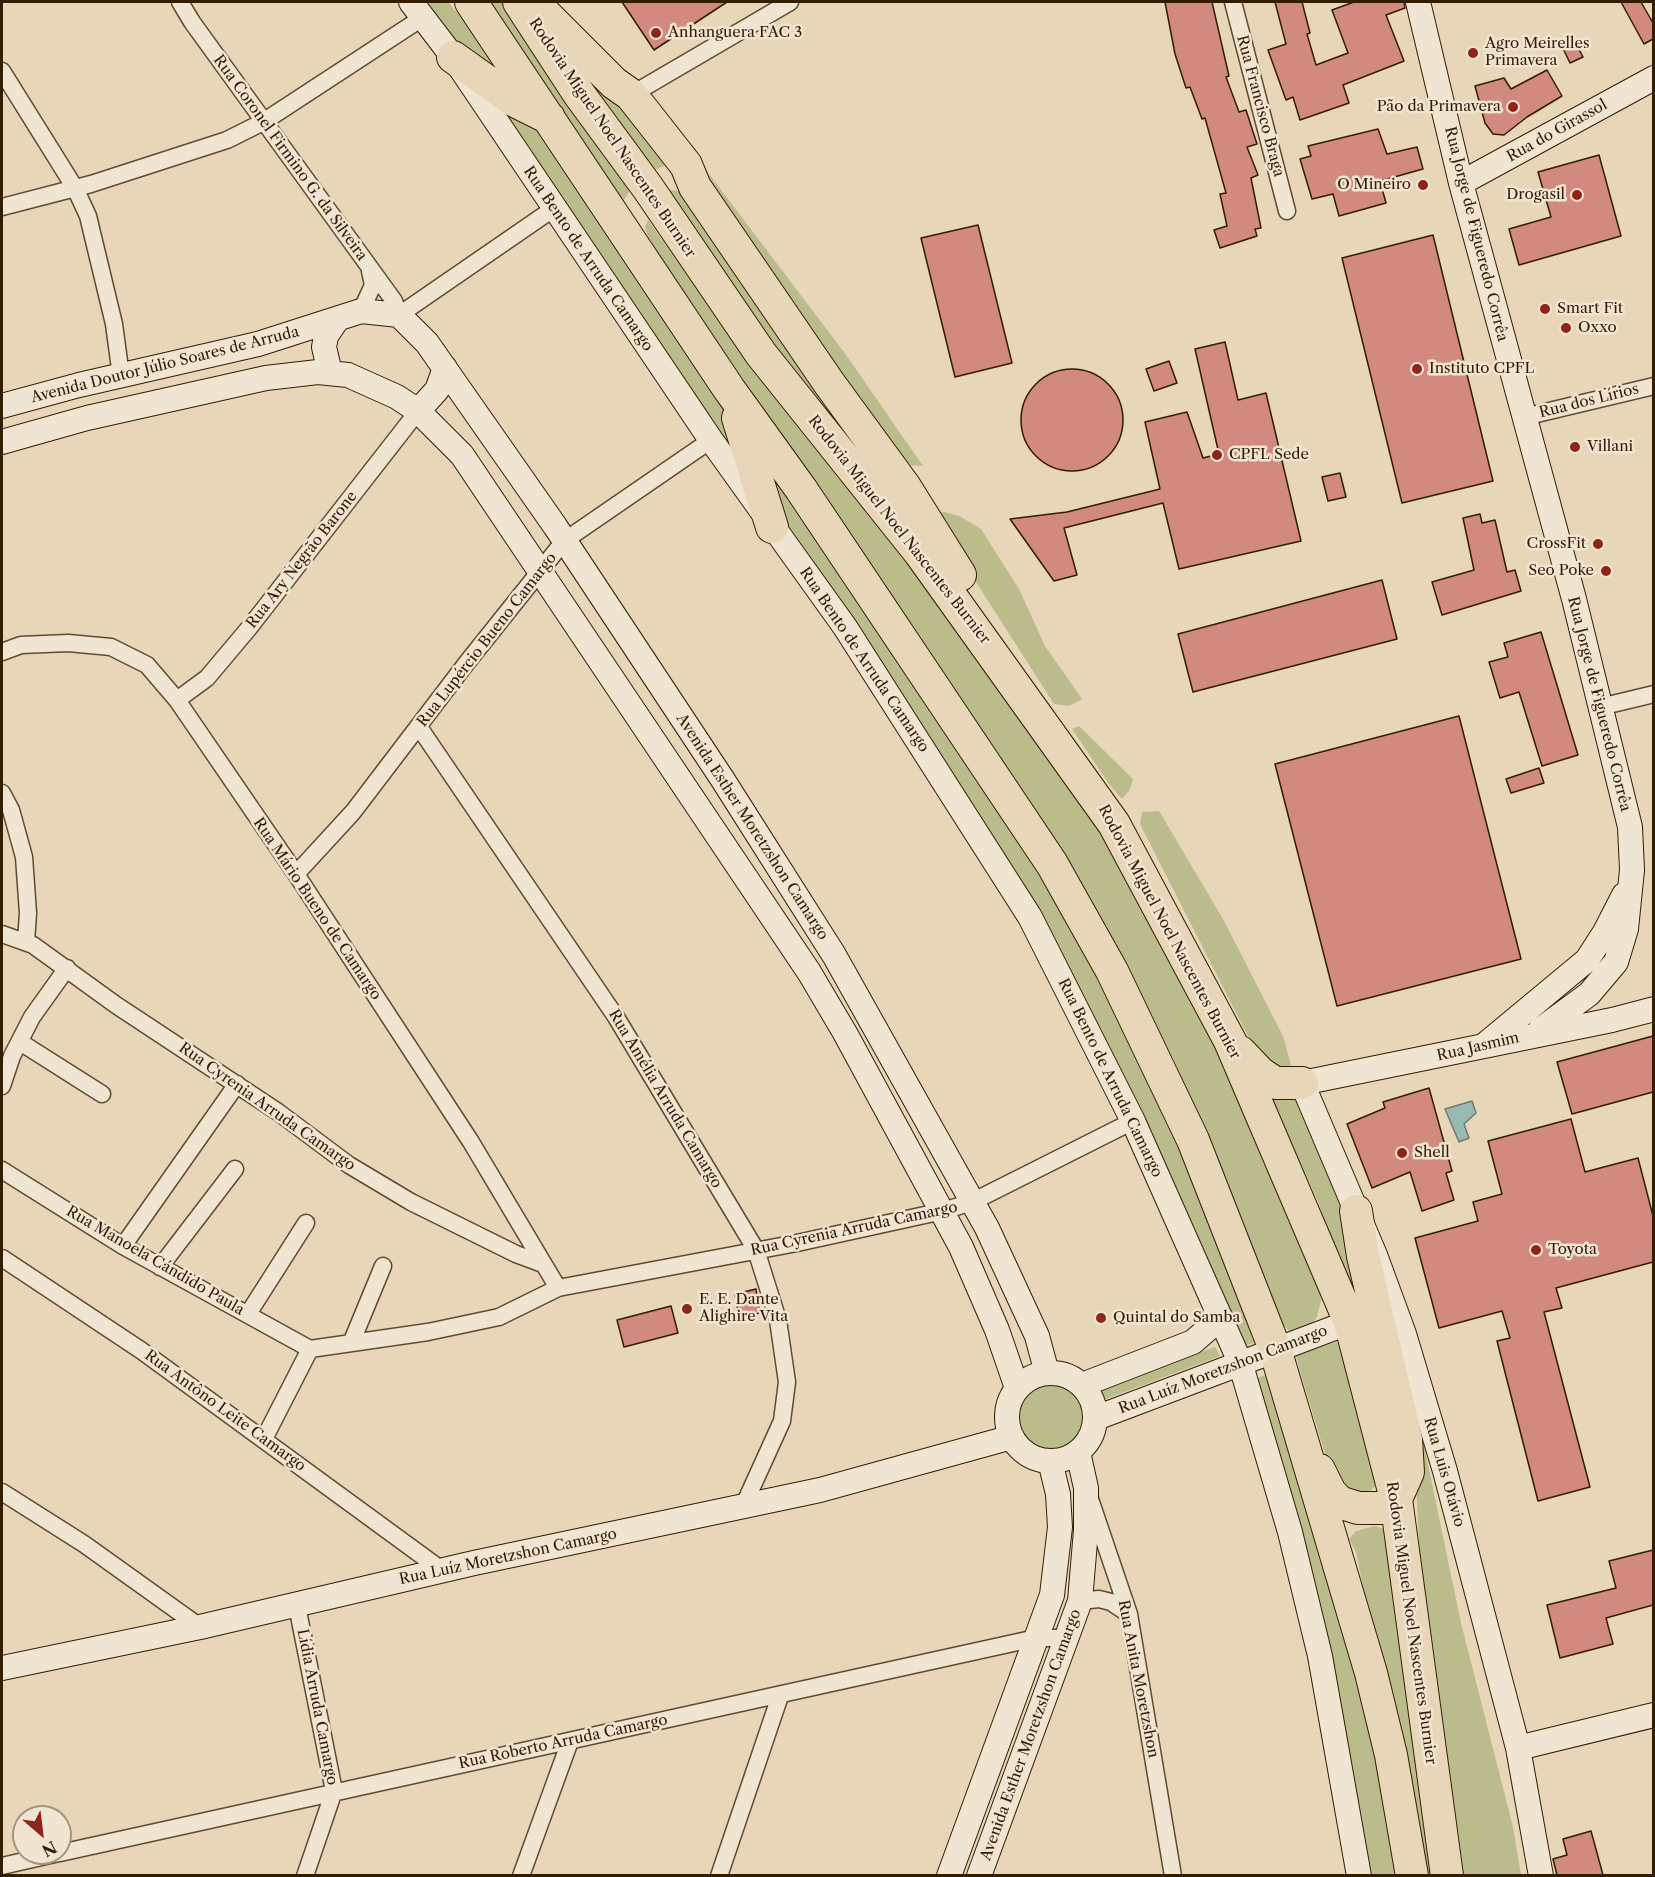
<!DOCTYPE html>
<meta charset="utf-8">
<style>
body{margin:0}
#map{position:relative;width:1655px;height:1877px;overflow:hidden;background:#e8d6b9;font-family:"Libre Caslon Text",serif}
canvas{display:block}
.frame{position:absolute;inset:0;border:3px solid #331d01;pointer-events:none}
.north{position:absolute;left:12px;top:1805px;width:60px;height:60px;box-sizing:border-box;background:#f0e4d2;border:2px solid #a4947e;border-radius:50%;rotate:152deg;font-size:16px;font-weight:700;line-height:24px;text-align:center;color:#331d01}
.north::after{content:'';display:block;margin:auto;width:21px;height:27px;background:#8f2418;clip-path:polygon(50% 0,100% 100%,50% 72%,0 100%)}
</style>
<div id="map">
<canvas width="1655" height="1877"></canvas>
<div class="frame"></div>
<div class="north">N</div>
</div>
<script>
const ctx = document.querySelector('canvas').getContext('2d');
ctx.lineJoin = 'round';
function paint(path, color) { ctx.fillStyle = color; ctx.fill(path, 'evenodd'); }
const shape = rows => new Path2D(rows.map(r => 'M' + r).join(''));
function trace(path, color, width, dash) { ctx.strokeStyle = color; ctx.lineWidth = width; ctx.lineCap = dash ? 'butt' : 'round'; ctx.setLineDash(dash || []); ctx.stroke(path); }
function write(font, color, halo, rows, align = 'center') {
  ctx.font = font + ' "Libre Caslon Text",serif'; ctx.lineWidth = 5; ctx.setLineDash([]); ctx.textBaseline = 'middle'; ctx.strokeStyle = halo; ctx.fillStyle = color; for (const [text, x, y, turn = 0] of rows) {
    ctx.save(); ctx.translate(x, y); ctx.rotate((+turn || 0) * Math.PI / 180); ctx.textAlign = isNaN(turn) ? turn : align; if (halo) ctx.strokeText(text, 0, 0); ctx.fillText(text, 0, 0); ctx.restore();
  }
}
paint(shape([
 [424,2,448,2,490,51,510,83,447,35],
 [488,2,508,2,631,189,622,203],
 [587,78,628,114,671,163,650,172],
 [655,103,844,352,923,466,901,465],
 [508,114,538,126,725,405,752,479,504,120],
 [669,190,681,191,875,464,868,468,779,360,665,196],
 [648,220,751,364,826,452,1017,702,1104,840,1239,1089,1320,1279,1321,1301,1317,1317,1308,1329,1290,1332,1282,1323,1174,1060,1104,927,1015,781,662,259,648,236,645,227],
 [761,454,872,613,967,768,1026,849,1111,994,1195,1181,1254,1343,1244,1346,1090,1011,783,526],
 [945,512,959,516,981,529,1019,589,1045,646,1082,699,1069,706,1054,704,960,557,928,513],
 [1079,726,1133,779,1129,791,1122,799,1109,784,1072,729],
 [1159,811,1223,919,1283,1036,1291,1065,1287,1073,1261,1062,1140,824,1142,812],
 [1269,1094,1300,1100,1356,1244,1360,1317,1318,1201],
 [1341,1341,1377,1484,1364,1498,1347,1495,1332,1478,1295,1354],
 [1215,1347,1220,1356,1098,1402,1093,1392],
 [1272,1372,1334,1569,1404,1875,1372,1875,1343,1716,1311,1574,1287,1476,1253,1380],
 '1017 1418a35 35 0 1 1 70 0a35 35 0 1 1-70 0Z',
 [1420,1426,1461,1623,1513,1827,1521,1875,1462,1875,1424,1633,1416,1485],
 [1374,1526,1385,1529,1438,1875,1423,1875,1356,1552,1349,1539,1356,1531]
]), '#bbbc8b');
const water = shape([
 [1472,1101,1476,1113,1464,1124,1469,1138,1459,1142,1445,1109,1472,1101]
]);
paint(water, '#97b9b2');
trace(water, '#6f7b6b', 1.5);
const building = shape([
 [622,2,727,2,654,50,622,2],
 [1165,2,1212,2,1229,76,1226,77,1239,112,1246,110,1257,144,1247,147,1258,175,1251,178,1261,228,1255,229,1257,236,1220,248,1214,230,1227,226,1220,194,1226,193,1205,118,1202,119,1190,87,1186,88,1175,54,1165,2],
 [1275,2,1302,2,1310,33,1307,34,1316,65,1348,53,1332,10,1354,2,1404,2,1405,8,1386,15,1404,61,1343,85,1349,103,1300,120,1293,97,1286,100,1268,50,1286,44,1275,2],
 [1621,2,1641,2,1653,23,1653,39,1644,44,1621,2],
 [1572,36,1583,57,1570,63,1560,42,1572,36],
 [1547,70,1562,96,1527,117,1504,135,1493,134,1485,123,1475,86,1504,78,1511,89,1547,70],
 [1378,129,1387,154,1417,147,1423,169,1380,181,1386,203,1339,216,1333,194,1312,199,1300,159,1311,156,1308,146,1378,129],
 [1599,155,1621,236,1519,265,1509,229,1551,217,1538,172,1599,155],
 [978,225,1012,363,955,377,921,238,978,225],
 [1433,235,1493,481,1402,503,1342,258,1433,235],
 [1225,342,1238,400,1266,393,1301,541,1179,569,1163,503,1064,528,1077,575,1054,581,1010,519,1067,512,1160,489,1145,422,1187,412,1203,458,1219,454,1195,349,1225,342],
 [1169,361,1177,383,1154,391,1146,369,1169,361],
 '1021 420a51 51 0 1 1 102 0a51 51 0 1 1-102 0Z',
 [1340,473,1346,497,1328,501,1322,477,1340,473],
 [1480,514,1482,523,1495,520,1507,572,1515,570,1521,591,1442,615,1432,582,1474,570,1463,518,1480,514],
 [1382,580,1397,639,1193,692,1178,634,1382,580],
 [1541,632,1578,755,1542,766,1519,692,1500,698,1489,662,1508,657,1504,643,1541,632],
 [1459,716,1521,959,1337,1006,1275,764,1459,716],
 [1539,768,1544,783,1511,793,1506,779,1539,768],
 [1653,1036,1653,1092,1572,1114,1557,1062,1653,1036],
 [1429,1088,1452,1171,1446,1173,1454,1200,1422,1211,1410,1172,1372,1188,1347,1124,1385,1108,1383,1102,1429,1088],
 [1571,1119,1585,1172,1638,1158,1653,1216,1653,1262,1556,1288,1562,1308,1544,1312,1590,1487,1538,1501,1497,1341,1510,1338,1502,1311,1439,1328,1415,1238,1478,1221,1473,1202,1502,1194,1488,1141,1571,1119],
 [756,1289,760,1313,739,1317,735,1294,756,1289],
 [671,1306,678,1333,624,1347,617,1320,671,1306],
 [1653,1550,1653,1605,1606,1618,1613,1644,1560,1658,1547,1605,1616,1588,1609,1561,1653,1550],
 [1591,1831,1603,1875,1557,1875,1553,1859,1567,1855,1563,1839,1591,1831]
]);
paint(building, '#d18980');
trace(building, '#331d01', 1.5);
const street = shape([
 [180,2,192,22,394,301,399,315,553,209],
 [1233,2,1287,211],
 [2,71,75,188,88,216,114,324,121,376],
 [631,95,790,2],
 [2,207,91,184,227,140,263,122,422,18],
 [361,311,373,285,370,271],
 [1524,417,1654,386],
 [2,652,21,645,68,643,111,647,147,665,177,700,296,874,471,1142,558,1288],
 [177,700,207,678,249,628,418,411],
 [1600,707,1654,694],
 [419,727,616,1017,756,1250,778,1320,787,1382,782,1421,743,1507],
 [2,793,11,810,24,857,28,913,26,942],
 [296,874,353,812,465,665,564,541,711,440],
 [2,934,33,945,116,1005,278,1112,349,1165,411,1202,516,1254,543,1264],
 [20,1042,102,1094],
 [2,1086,12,1056,32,1017,67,968],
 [2,1170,123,1246,310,1349],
 [123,1246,237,1084],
 [2,1258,142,1351,443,1571],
 [160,1267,235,1169],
 [248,1314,306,1223],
 [352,1341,383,1266],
 [310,1349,428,1332,499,1317,558,1288,797,1243,943,1211,972,1202,1133,1121],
 [264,1439,310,1349],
 [2,1492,84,1544,200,1627],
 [1090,1499,1129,1614,1173,1876],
 [1080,1601,1099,1599,1111,1602,1129,1614],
 [297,1606,334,1791,305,1876],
 [60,1853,1036,1638,1067,1638],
 [2,1866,59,1853],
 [521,1876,570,1741],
 [719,1876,780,1696]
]);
const secondary = shape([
 [411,2,453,57,711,440,845,627,1030,917,1133,1121,1240,1362,1290,1532,1320,1656,1359,1876],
 [1418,2,1461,183,1574,599,1630,827,1632,870,1626,929,1616,962,1589,994,1540,1030],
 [1461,183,1654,78],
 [330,373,324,347,326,336,337,320],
 [2,406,79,385,258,344,361,311,399,315,427,343,555,526,723,780,834,955,987,1228,1037,1336,1047,1373],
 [418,411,437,390,445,368],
 [2,442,87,418,266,378,318,372,348,375,397,397,418,411,462,455,809,972,845,1033,961,1247,997,1330,1017,1388],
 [1487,1043,1587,960,1605,932,1624,895],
 '1007 1417a44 44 0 1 1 88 0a44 44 0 1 1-88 0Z',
 [1082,1385,1193,1342,1209,1328,1217,1310],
 [1096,1418,1350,1322],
 [2,1668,200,1627,474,1563,820,1490,1012,1437],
 [1518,1748,1654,1715],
 [949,1876,1052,1595,1060,1527,1058,1494,1050,1461],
 [979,1876,1080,1601,1086,1530,1086,1488,1078,1452],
 [1541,1876,1518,1748,1445,1471,1404,1334,1375,1255,1302,1083,1612,1020,1654,1009]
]);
const highway = shape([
 [471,2,729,389,801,489,1052,864,1112,971,1193,1140,1275,1349,1371,1673,1391,1755,1412,1876],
 [519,2,579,94,648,188,761,354,920,553,1114,824,1230,1041,1350,1322,1396,1499,1447,1876],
 [536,5,614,83,631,95,686,165,695,187,829,383,905,487,960,575],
 [453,57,513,100,549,118],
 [738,418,772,527],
 [1240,1052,1260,1073,1275,1083,1302,1083],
 [1319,1470,1330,1492,1339,1502,1358,1508,1382,1508,1396,1499,1408,1472,1406,1439,1363,1256,1356,1211]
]);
trace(street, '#604b2f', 19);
trace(secondary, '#331d01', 26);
trace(highway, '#331d01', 34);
trace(street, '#f0e4d2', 16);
trace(secondary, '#f0e4d2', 24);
trace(highway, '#e8d6b9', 32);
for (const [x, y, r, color] of [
 [656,33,6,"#8f2418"],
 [1473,53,6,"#8f2418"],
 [1513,107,6,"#8f2418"],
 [1423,185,6,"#8f2418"],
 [1577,195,6,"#8f2418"],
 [1545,309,6,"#8f2418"],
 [1566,328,6,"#8f2418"],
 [1417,369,6,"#8f2418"],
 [1575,447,6,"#8f2418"],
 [1217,455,6,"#8f2418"],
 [1598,544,6,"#8f2418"],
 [1606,571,6,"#8f2418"],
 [1402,1153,6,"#8f2418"],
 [1536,1250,6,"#8f2418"],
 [687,1309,6,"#8f2418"],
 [1101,1318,6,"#8f2418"]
]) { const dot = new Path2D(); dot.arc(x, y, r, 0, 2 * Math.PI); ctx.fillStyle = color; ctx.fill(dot); trace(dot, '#f0e4d2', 2); }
write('15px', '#331d01', '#f0e4d2', [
 ["Anhanguera FAC 3",668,33],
 ["Agro Meirelles",1485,44],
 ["Primavera",1485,61],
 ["Pão da Primavera",1501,107,"right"],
 ["O Mineiro",1411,185,"right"],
 ["Drogasil",1565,195,"right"],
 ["Smart Fit",1557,309],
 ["Oxxo",1578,328],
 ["Instituto CPFL",1429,369],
 ["Villani",1587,447],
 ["CPFL Sede",1229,455],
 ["CrossFit",1586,544,"right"],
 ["Seo Poke",1594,571,"right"],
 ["Shell",1414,1153],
 ["Toyota",1548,1250],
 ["E. E. Dante",699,1300],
 ["Alighire Vita",699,1317],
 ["Quintal do Samba",1113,1318]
], 'left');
write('15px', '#331d01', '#f0e4d2', [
 ["Rua Francisco Braga",1260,106,75],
 ["Rua do Girassol",1557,131,-29],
 ["Rodovia Miguel Noel Nascentes Burnier",612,138,56],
 ["Rua Coronel Firmino G. da Silveira",290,158,54],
 ["Rua Jorge de Figueredo Corrêa",1476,234,76],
 ["Rua Bento de Arruda Camargo",588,259,56],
 ["Avenida Doutor Júlio Soares de Arruda",165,365,-14],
 ["Rua dos Lírios",1589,401,-14],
 ["Rodovia Miguel Noel Nascentes Burnier",899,530,52],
 ["Rua Ary Negrão Barone",302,560,-52],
 ["Rua Lupércio Bueno Camargo",487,640,-52],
 ["Rua Bento de Arruda Camargo",864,660,56],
 ["Rua Jorge de Figueredo Corrêa",1599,704,76],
 ["Avenida Esther Moretzshon Camargo",752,827,57],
 ["Rua Mário Bueno de Camargo",317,909,56],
 ["Rodovia Miguel Noel Nascentes Burnier",1169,932,62],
 ["Rua Jasmim",1478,1047,-13],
 ["Rua Bento de Arruda Camargo",1110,1078,64],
 ["Rua Amélia Arruda Camargo",665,1099,59],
 ["Rua Cyrenia Arruda Camargo",267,1107,35],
 ["Rua Cyrenia Arruda Camargo",854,1229,-12],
 ["Rua Manoela Cándido Paula",155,1261,30],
 ["Rua Luíz Moretzshon Camargo",1223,1370,-21],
 ["Rua Antôno Leite Camargo",225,1411,36],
 ["Rua Luis Otávio",1444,1472,74],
 ["Rua Luíz Moretzshon Camargo",508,1557,-12],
 ["Rodovia Miguel Noel Nascentes Burnier",1411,1623,82],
 ["Rua Anita Moretzshon",1138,1679,79],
 ["Lídia Arruda Camargo",317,1707,79],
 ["Avenida Esther Moretzshon Camargo",1031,1735,-70],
 ["Rua Roberto Arruda Camargo",563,1742,-12]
]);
</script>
